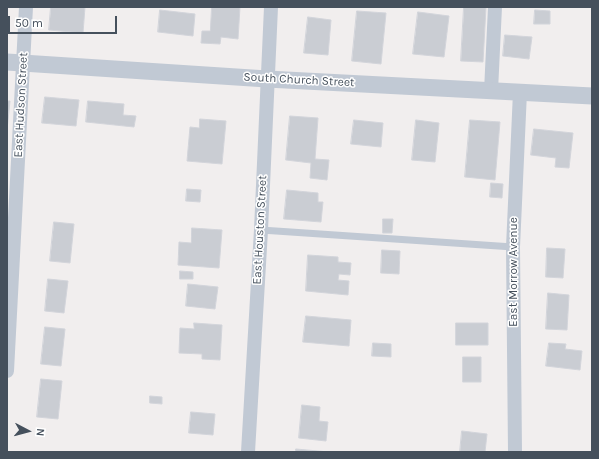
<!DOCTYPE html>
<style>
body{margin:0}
#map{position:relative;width:599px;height:459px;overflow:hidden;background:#f1eeee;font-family:Karla,sans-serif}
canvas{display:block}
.frame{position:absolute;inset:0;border:8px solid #45505c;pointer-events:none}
.north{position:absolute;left:8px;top:411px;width:40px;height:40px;-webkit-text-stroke:3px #fff;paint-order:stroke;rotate:96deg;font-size:11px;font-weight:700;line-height:16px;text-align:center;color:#45505c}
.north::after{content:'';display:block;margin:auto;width:14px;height:18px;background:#45505c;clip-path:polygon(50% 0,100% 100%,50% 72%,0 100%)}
.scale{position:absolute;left:8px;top:16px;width:109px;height:18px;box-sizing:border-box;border:2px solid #45505c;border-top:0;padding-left:5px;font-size:12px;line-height:14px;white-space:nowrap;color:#45505c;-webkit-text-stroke:3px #fff;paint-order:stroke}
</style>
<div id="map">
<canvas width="599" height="459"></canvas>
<div class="frame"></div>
<div class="north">N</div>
<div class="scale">50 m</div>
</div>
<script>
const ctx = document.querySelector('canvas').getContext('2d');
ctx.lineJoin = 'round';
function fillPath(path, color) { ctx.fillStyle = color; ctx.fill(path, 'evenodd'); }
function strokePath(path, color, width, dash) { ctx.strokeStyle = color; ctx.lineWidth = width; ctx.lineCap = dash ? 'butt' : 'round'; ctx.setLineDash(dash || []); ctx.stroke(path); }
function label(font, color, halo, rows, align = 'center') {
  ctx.font = font + ' Karla,sans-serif'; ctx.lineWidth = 3; ctx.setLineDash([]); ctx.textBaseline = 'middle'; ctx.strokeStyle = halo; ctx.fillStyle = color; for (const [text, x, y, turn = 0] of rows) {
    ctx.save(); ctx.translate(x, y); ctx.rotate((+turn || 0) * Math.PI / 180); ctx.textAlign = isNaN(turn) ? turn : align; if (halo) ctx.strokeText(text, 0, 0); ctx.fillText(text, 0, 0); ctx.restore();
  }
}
const building = new Path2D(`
 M51 7H85L83 33 49 30Z
 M212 7H240L238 39 221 37 220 44 201 43 202 31H210Z
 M464 7H486L483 62 461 61Z
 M160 10 195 14 193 36 158 32Z
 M535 10 550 11V24H534Z
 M357 11 386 13 381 64 352 61Z
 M418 12 449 16 444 57 413 54Z
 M308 17 331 20 328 55 304 53Z
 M505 35 532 37 529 59 503 56Z
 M45 97 79 100 76 126 42 123Z
 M7 101H10L7 130Z
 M88 101 124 104 123 115 136 116 134 127 86 122Z
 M290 116 318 118 315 159 329 160 327 180 310 178 311 163 286 160Z
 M200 119 226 121 222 164 187 161 190 127 199 128Z
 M354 120 383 123 381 147 351 144Z
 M416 120 439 123 435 162 412 160Z
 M470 120 500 122 495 180 465 177Z
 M534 129 573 133 569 168 555 167 556 158 531 155Z
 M491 183 503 184 502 198 490 197Z
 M187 189 201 190 200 202 186 201Z
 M287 190 318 193V202H323L321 222 284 219Z
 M383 219H393L392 233H383Z
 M54 222 74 224 70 263 50 261Z
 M192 228 222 230 219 268 178 265 179 242 191 243Z
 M547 248 565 249 563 278 546 277Z
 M382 250 400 251 399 274 381 273Z
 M308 255 338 257V262L351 263 350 275 339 274 338 280 349 281 348 295 306 291Z
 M180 271 193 272V279H180Z
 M48 279 68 281 64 313 45 311Z
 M188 284 218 287 215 309 186 306Z
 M548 293 569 295 567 330 546 329Z
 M306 316 351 320 349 346 303 342Z
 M194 323 222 325 220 360 202 359V354L179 353 180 328 194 329Z
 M456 323H488V345H456Z
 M45 327 65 329 61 366 41 364Z
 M373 343 391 344V357L372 356Z
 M549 343 566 344 565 349 582 351 580 370 546 366Z
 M463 357H481V382H463Z
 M41 379 62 381 58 419 37 417Z
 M150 396 162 397V404L150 403Z
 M302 405 320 407 319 421 328 422 326 441 299 438Z
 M191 412 215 414 213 435 189 433Z
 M462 431 487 434 485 452H460Z
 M296 449 329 452H296Z`);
const service = new Path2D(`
 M261 230 513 247`);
const minor = new Path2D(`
 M491 91 495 7
 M7 371 26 7
 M248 452 261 230 271 7
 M515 452 513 247 520 92`);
const tertiary = new Path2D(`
 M7 62 267 79 592 96`);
const streetNames = [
 ["South Church Street",299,80,3],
 ["East Hudson Street",21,105,-87],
 ["East Houston Street",260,230,-87],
 ["East Morrow Avenue",514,272,-90]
];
fillPath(building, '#cacdd3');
strokePath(building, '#d2d4da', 1);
strokePath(service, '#c1c9d4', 7);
strokePath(minor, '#c1c9d4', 14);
strokePath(tertiary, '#c1c9d4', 17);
label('12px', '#45505c', '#fff', streetNames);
</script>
